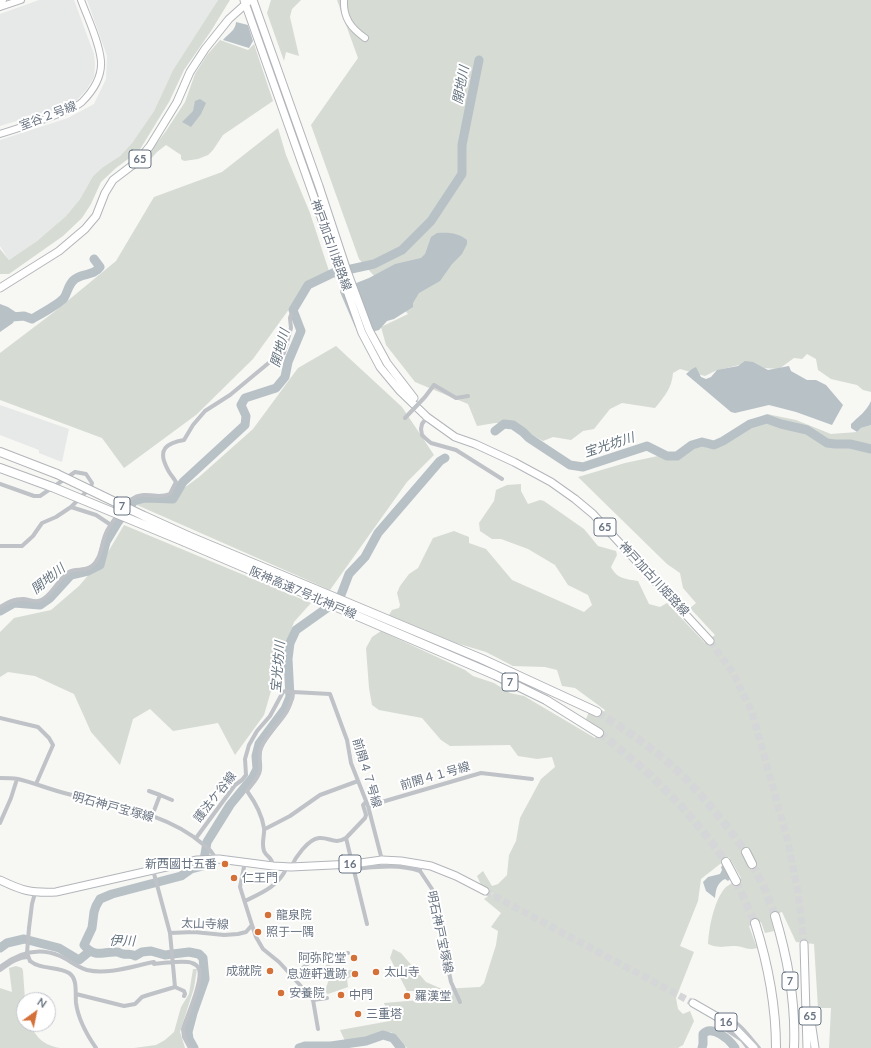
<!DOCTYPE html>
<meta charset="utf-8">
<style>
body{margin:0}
#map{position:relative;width:871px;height:1048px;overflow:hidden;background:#f7f7f4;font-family:Lato,sans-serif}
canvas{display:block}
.north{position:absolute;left:16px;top:992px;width:40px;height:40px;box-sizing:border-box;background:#fff;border:1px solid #c3c7cd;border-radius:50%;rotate:33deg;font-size:11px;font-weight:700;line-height:16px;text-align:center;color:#697482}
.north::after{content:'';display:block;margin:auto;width:14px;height:18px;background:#d37139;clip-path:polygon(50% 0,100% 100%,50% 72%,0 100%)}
</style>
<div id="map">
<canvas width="871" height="1048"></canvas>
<div class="north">N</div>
</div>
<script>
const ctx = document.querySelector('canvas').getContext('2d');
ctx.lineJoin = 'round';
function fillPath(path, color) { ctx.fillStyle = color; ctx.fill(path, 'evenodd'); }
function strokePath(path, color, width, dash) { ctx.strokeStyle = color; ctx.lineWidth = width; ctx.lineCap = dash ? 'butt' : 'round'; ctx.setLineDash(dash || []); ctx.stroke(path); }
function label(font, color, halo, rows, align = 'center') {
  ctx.font = font + ' Lato,"Noto Sans JP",sans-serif'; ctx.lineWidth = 4; ctx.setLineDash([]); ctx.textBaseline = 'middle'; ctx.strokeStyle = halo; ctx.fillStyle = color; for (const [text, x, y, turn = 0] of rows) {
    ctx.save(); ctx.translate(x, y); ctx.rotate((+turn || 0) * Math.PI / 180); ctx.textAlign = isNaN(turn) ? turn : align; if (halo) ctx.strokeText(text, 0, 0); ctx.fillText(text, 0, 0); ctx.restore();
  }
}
const built = new Path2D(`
 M39 0H74L94 54 95 65 94 77 87 89 77 100 62 107 0 126V14Z
 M87 0H218L173 70 154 111 132 143 120 156 103 167 93 176 80 199 66 216 37 241 9 260 0 246V140L68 118 94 104 106 79 107 56Z
 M0 405 69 429 62 462 39 453V450L0 435Z`);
const green = new Path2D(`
 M218 0H230L211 31 184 70 169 102 139 151 116 168 101 182 91 204 82 218 63 236 9 274H0V249L9 260 37 241 66 216 80 199 93 176 103 167 120 156 132 143 154 111 173 70Z
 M271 0H301L292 9 290 17 299 56 286 52 284 61 267 13Z
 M337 0H871V392L863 390 857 385 831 379 818 370 816 359 807 354 802 359 794 358 779 369 764 368 751 362 715 371 705 376 680 369 673 373C672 388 664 397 655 408L622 403 610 409 594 429 583 431 571 440 553 437 543 441 510 423H495L477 426 468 404 415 382 386 345 381 327 408 314 359 259 311 125 358 58Z
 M220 40 248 50 254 44 273 101 223 135 213 150 208 155 198 159 184 161 181 159V155L166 145 157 152 148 162 133 170 144 160 166 131 185 102 195 74 207 55Z
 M278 128 286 155 310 213 329 271 300 294 253 359 196 415 124 468 102 438 0 400V353L54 312 116 261 154 197 222 172Z
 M336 346 402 407 434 455 407 482 330 590 137 505 139 501 169 499 199 477 253 429 298 368Z
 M767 414 796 420 831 434 857 432 861 428 871 425V1048H829L831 1008H818L814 944 796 942 782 912 770 916 774 931 765 933 761 922 749 926 757 948C746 951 744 946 735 946 722 946 721 949 708 944 709 927 714 901 725 888 729 884 737 881 741 878L729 857 701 879 698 901 680 946 694 952 676 998 678 1009 683 1014 690 1011 694 1021 683 1045 678 1048H407L391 1032 365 1040 345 1041 340 1030 390 1021 384 1003 420 1000 419 991H407L390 958 393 949 401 953 426 982 442 989 480 987 484 983 496 945 498 931 491 927 501 913 484 899 493 893 482 887 477 876 483 871 492 886 498 884 507 875 509 855 516 841 520 818 541 779 555 767 552 757 537 759 518 756 510 745 450 746 441 740 422 718 379 710 372 705 369 688 366 648 372 637 381 631 465 670 473 676 494 683 510 693 524 696 595 738 601 730 586 719 589 712 601 718 605 710 575 688 562 686 557 670 545 667 513 666 486 652 456 643 389 615 392 610 399 608 400 605 397 593 400 586 409 574 418 568 433 538 454 531 469 537V543L486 549 512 580 584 612 592 605 588 595 568 585 555 565 528 549 501 539H492L480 531 479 523 494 501 496 490 507 485 521 484V491L528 504 540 500 544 501 584 529 598 546 616 551 617 555 611 567C617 579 626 579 638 581L649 604 660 607 667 603 705 643 715 635 690 608 696 603 683 588 680 573 667 564 578 477 625 463 658 456 682 454 702 444 724 440 755 419Z
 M124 525 311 603 294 622 281 657 264 715 235 755 218 723 173 731 150 709 133 719 120 765 91 732 74 694 35 676 8 672 0 677V632L14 618 51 610 79 586 108 552Z
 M327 964 330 965 333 974 337 973 340 978 347 976V970H352L354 975 347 979 348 987 328 994 326 993 325 991 329 979 325 967Z
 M16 966 22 968 23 971 25 1000H24V1024H30C37 1039 44 1045 60 1048H0V988L12 992 9 968Z
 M193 969H197L194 988 180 1032 185 1048H134L156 1045 165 1040 174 1032 181 1007 189 994Z`);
const water = new Path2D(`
 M236 22 248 25 253 41 249 48 223 40C228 34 236 30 236 22Z
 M200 99 206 103 201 114 191 127 182 122 193 111 195 101Z
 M437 233C447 232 459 233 467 240V244L462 254 452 264 440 281 419 293 413 303V307L394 319 387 321 379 330 375 331 369 336 355 327 340 292 341 289 369 278 395 264 421 258 425 254 431 237Z
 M0 304 8 307 17 313 13 323 0 332Z
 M745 361 753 362 768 370 789 366 791 371 807 380H816L826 385 843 405 832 425 796 412 769 405 735 413 731 412 686 374 692 369 696 367 701 377 706 379 711 377 717 370 738 366Z
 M871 401V425L861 428 857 432 851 428V424C858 417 867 411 871 401Z
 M723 865 730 879 728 881 725 879C717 883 716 889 715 898L706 891 703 882 708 877 720 874 722 870 721 867Z`);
const river = new Path2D(`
 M0 318 24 316 32 319C39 315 59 304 64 298 68 292 68 284 75 279 83 273 94 276 100 267L94 259
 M495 431 504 424 513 425 523 432 529 438 570 465 583 467 647 446 667 456H677L692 445 702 442 714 445 723 441 750 424 767 419 781 424 807 430 827 443 835 444H850L871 449
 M0 611 14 603 40 605 50 598 71 575 88 571 100 565 106 542 118 522 134 501 145 498 173 499 183 482 245 425 246 416 241 405 245 398 276 388 285 377 288 362 301 331 293 310 308 285 333 273 374 264 402 250 431 221 462 174V145L479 60
 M0 948 7 943 24 939 59 948 79 960 90 951
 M194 1048 189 1039 188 1032 193 1013 205 979 203 958 199 954 189 952 165 955 151 951 142 952 135 956C131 953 128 955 123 954 121 954 119 952 117 952 103 951 95 959 84 945L92 928 94 912 96 906 100 899 112 894 181 876 191 869 203 866 207 842 230 805 253 777 257 769 256 756 259 744 285 709 290 697 288 659 290 643 296 630 327 608 341 595 349 574 365 557 378 533 440 461 445 458
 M299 1048 305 1046H331L366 1041 383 1035 393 1038 401 1048
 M702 1048 703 1044V1034C712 1024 730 1040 735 1048`);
const primaryTunnel = new Path2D(`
 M710 641 733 673 752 712 787 838 798 892 804 944
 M485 891 693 1003`);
const highwayTunnel = new Path2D(`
 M597 712C620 726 642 741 663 758 695 785 721 818 746 852
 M599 733C650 771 689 810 726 862
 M752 864 765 889 775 916
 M736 881 755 923`);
const street = new Path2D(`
 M434 385 456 398 468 396
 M427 417 422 424 421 429 422 435 425 438 431 443 456 450 502 479
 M0 484 34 496H40L75 472 86 474 92 483 91 487 71 507 56 517 42 523 33 536 22 546H0
 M71 507 96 515 111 525
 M0 607C8 602 14 599 23 599 28 599 33 602 38 601 50 599 58 579 69 572 76 568 86 572 92 566 102 558 101 544 106 533 109 526 125 504 132 499 144 490 156 500 170 494L176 482C173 477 169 473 167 468 157 449 167 443 184 440L193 425 205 411 230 395 271 361 284 353 291 328 290 318 291 315
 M0 718 38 727 49 738 53 745 36 784
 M0 778C6 778 12 778 18 779 35 783 51 790 68 794 114 806 166 812 204 845 209 849 213 852 215 859
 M149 791 160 795
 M366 802 363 805 366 815 365 818 346 838 367 924
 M368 806 481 773 532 779
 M152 816 160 795 172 800
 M0 823 11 798 17 779
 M265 829 290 816 320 795 358 781
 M196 838 235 785 242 780 246 775 245 759 249 745 257 731 270 716 283 692 286 691 292 692
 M245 862 240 887 252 925
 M420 864V871L432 889 451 982 460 1002
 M273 866C272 856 267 858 264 851 261 843 265 835 264 828 262 815 255 802 247 791 251 785 259 778 260 770 261 763 258 755 261 748 269 727 290 719 293 692L330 694 347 740 351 763 368 806 382 860
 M291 867C295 858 308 839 319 838 330 837 334 845 346 838
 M354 869C376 867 399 864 420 871
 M245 901C262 893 279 886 287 867
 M29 928 32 904 35 893
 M170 933 194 932 224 935 238 934 246 932 252 925 256 937 263 949 279 962 292 976 309 963 323 955 348 953
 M30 961C41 970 57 966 69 973 78 979 75 993 76 1003 78 1018 87 1035 96 1048
 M0 967C18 953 39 947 60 956 69 960 77 967 87 970 108 975 133 966 154 962V964C163 963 184 960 192 963 195 964 198 966 199 969 203 981 187 1016 183 1029L184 1037 190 1048
 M0 970C9 964 17 957 28 957
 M292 976 313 1000 327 998
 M175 987 184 991 185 994 184 996
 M76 994 124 1006 135 1004 142 997 148 995 175 987 170 933 153 870
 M313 1000 318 1029
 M726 1018C739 1021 750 1038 759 1048
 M722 1024 721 1026 742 1040 748 1048`);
const secondary = new Path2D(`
 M344 0C343 18 351 28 365 38
 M0 1 3 0
 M0 7 21 0
 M0 134C16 129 72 111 82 102 93 91 102 76 101 61 99 41 88 19 81 0`);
const primary = new Path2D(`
 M244 0 362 333 380 367 400 391 427 417 455 437 475 444 514 462 551 482 575 499 593 514 710 641
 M253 0 319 186 347 271 369 330 387 363 414 398
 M0 288 59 251 85 229 96 216 105 193 113 180 138 161 150 146 177 102 190 72 205 49 229 19 248 2
 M0 880C23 891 30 893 56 892L197 860 219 859 273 866 291 867 353 864 382 860 401 861 431 866 456 876 485 891
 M804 944 807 1048
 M693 1003 733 1026 754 1048
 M810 1014 815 1048`);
const highway = new Path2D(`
 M0 452 57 474
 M0 468 52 487
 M188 536 482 659 597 712
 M185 542 495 675 546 700 599 733
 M746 852 752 864
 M726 862 736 881
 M775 916C788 959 796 1003 794 1048
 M755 923C768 964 776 1005 776 1048`);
const streetBridge = new Path2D(`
 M405 418 425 397 434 385
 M29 928 27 953 30 961
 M722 1024 726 1018`);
const highwayBridge = new Path2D(`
 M57 474 144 516 188 536
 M52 487 185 542`);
const markers = [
 [225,864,4,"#d37139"],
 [234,878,4,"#d37139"],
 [268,915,4,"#d37139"],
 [258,932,4,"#d37139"],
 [354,958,4,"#d37139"],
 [270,971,4,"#d37139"],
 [376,972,4,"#d37139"],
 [355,974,4,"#d37139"],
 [281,993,4,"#d37139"],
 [341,995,4,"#d37139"],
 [407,996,4,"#d37139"],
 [358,1014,4,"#d37139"]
];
const shields = [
 [140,159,22],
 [122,506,16],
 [605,527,22],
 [510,682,16],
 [350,864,22],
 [790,981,16],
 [810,1016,22],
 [726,1022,22]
];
const shieldNames = [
 ["65",140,159],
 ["7",122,506],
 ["65",605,527],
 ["7",510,682],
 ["16",350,864],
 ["7",790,981],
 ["65",810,1016],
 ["16",726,1022]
];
const streetNames = [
 ["室谷２号線",48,116,-21],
 ["神戸加古川姫路線",331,245,70],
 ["神戸加古川姫路線",654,579,47],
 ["阪神高速7号北神戸線",303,593,23],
 ["前開４７号線",367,773,73],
 ["前開４１号線",435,776,-16],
 ["護法ケ谷線",215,797,-52],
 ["明石神戸宝塚線",113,807,15],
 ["太山寺線",205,924,2],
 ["明石神戸宝塚線",440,932,78]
];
const poiNames = [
 ["新西國廿五番",217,864,"right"],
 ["仁王門",242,878],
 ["龍泉院",276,915],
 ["照于一隅",266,932],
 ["阿弥陀堂",346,958,"right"],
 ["成就院",262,971,"right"],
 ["太山寺",384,972],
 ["息遊軒遺跡",347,974,"right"],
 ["安養院",289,993],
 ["中門",349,995],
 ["羅漢堂",415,996],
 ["三重塔",366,1014]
];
const waterNames = [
 ["開地川",461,85,-79],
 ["開地川",280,348,-74],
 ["宝光坊川",609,445,-18],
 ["開地川",48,579,-39],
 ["宝光坊川",278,667,-85],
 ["伊川",122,941,1]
];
fillPath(built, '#e7e9e8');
fillPath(green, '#d6dbd4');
fillPath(water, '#b8c1c6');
strokePath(river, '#b8c1c6', 9);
strokePath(primaryTunnel, '#d4d6d8', 7, [7, 3.5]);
strokePath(highwayTunnel, '#d4d6d8', 8, [8, 4]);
strokePath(secondary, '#b4b7bc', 8);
strokePath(primary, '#b2b6ba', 9);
strokePath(highway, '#b2b5b9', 10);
strokePath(street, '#bfc2c6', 4);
strokePath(secondary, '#fff', 6);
strokePath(primary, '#fff', 7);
strokePath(highway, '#fff', 8);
strokePath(highwayBridge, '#b2b5b9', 10, []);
strokePath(streetBridge, '#bfc2c6', 4);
strokePath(highwayBridge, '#fff', 8);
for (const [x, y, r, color] of markers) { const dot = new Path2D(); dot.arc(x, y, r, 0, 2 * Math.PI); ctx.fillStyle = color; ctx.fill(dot); strokePath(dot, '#fff', 1.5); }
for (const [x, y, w] of shields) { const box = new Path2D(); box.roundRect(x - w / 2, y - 9, w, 18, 3); ctx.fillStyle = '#fff'; ctx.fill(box); strokePath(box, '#697482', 1); }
label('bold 11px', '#697482', null, shieldNames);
label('12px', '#697482', '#fff', streetNames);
label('12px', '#697482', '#fff', poiNames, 'left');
label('italic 13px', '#65747f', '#fff', waterNames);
</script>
